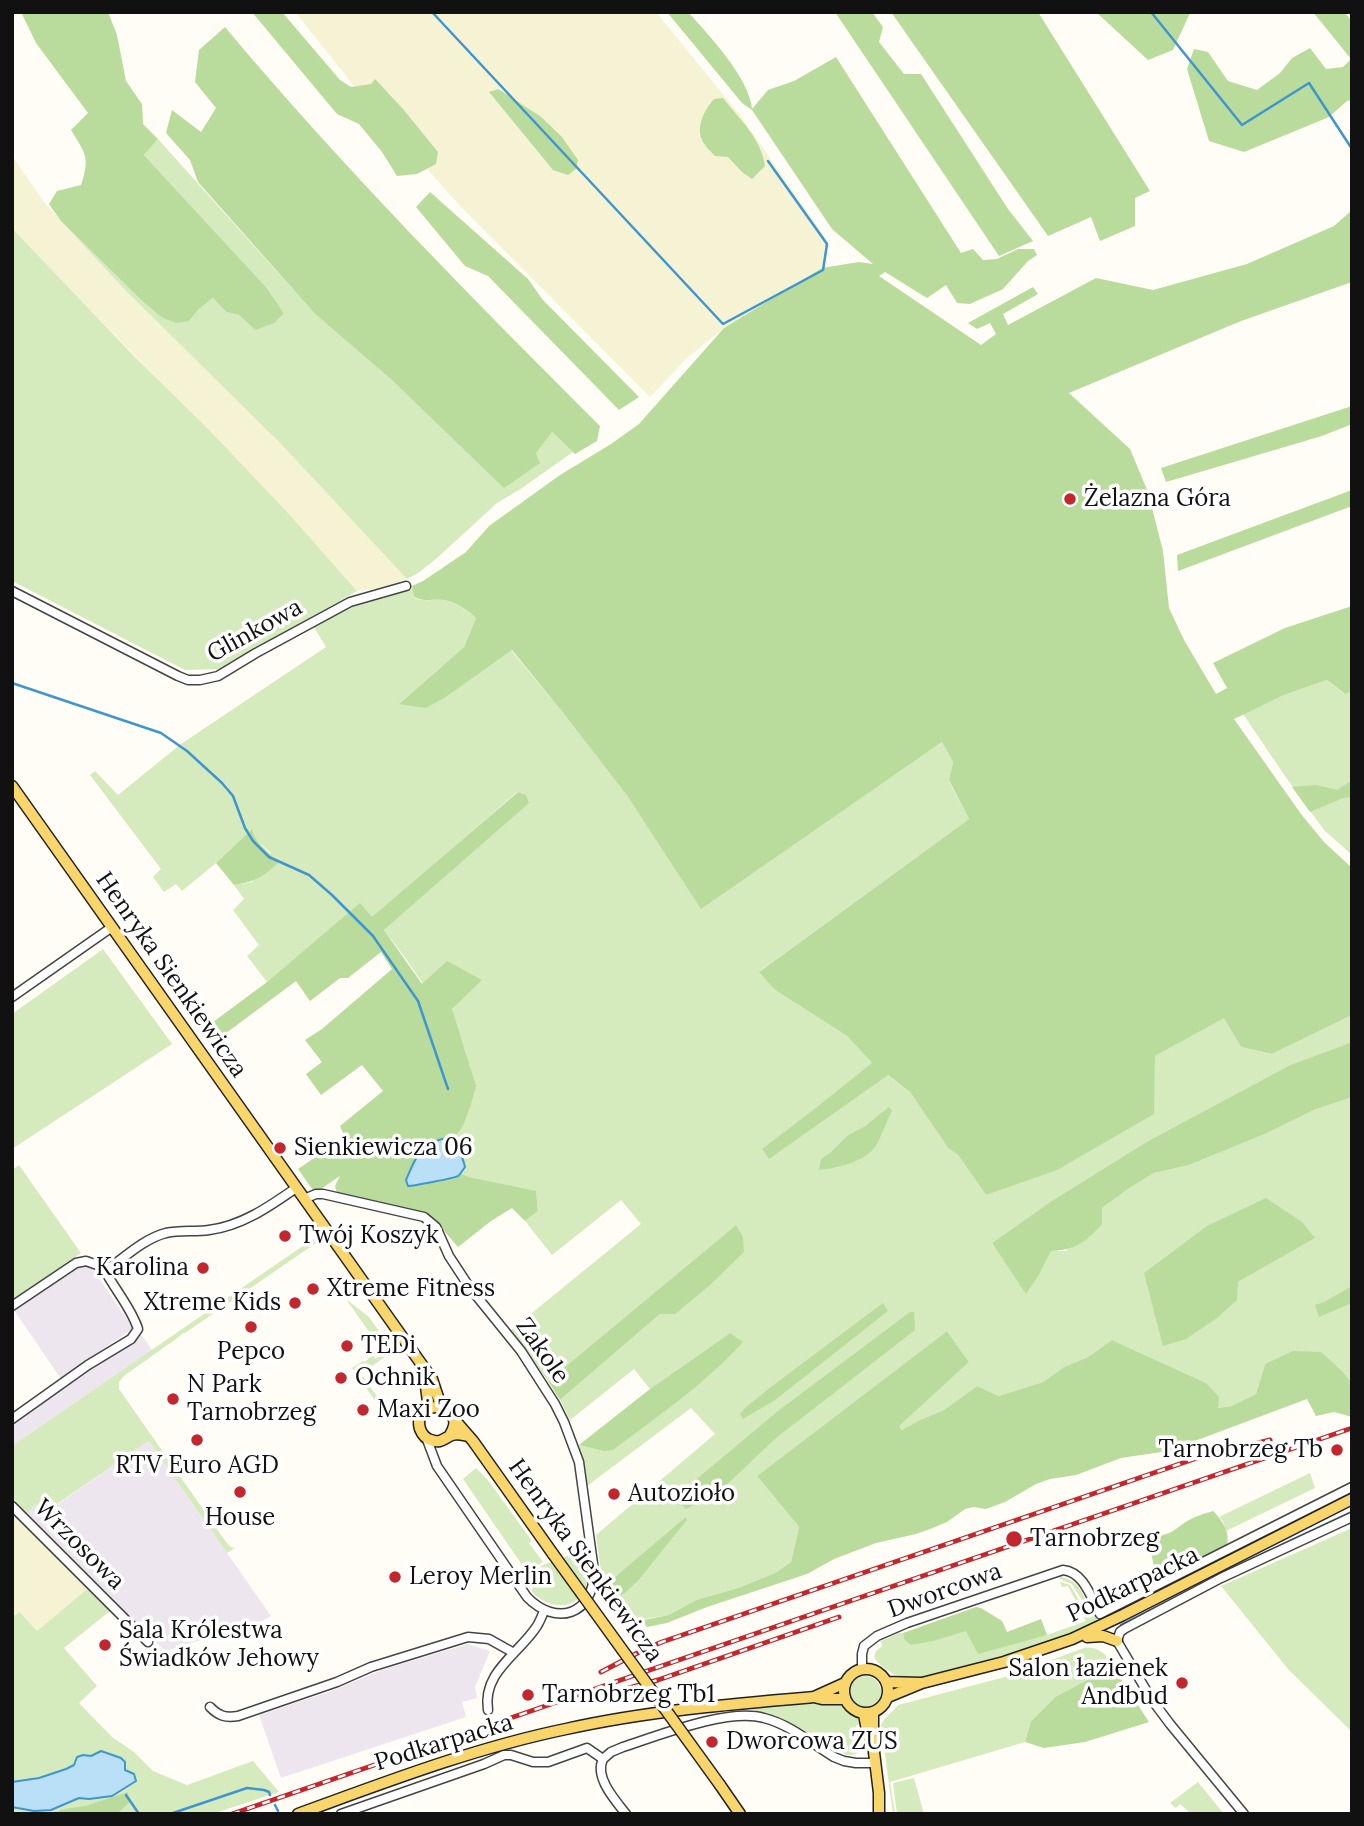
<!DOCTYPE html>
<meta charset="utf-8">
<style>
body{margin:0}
#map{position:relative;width:1364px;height:1826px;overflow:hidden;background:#fffdf5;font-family:Lora,serif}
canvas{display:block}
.frame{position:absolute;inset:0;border:14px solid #111;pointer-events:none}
</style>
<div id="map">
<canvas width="1364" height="1826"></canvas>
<div class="frame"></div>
</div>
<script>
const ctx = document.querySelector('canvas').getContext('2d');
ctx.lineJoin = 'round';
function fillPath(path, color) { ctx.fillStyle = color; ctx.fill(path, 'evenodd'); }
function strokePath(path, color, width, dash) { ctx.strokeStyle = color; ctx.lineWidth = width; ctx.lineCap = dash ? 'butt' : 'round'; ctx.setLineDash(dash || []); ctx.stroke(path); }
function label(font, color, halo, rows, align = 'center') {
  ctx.font = font + ' Lora,serif'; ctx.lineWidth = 7; ctx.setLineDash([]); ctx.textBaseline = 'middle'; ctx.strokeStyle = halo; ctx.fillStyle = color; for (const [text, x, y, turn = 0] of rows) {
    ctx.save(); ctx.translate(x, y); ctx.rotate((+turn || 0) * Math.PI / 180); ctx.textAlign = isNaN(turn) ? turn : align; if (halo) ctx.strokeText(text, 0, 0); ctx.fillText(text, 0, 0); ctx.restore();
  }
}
const industrial = new Path2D(`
 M82 1264 90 1265 133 1328 61 1379 14 1310Z
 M142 1335 152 1350 12 1446V1424Z
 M149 1441 271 1616 261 1622 165 1651 27 1513 36 1503 46 1512Z
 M468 1644 490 1651 475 1687 477 1698 462 1702 466 1717 281 1778 259 1715 329 1692 382 1670Z`);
const farmland = new Path2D(`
 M295 12H656L740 115 826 238 822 268 724 328 686 359 650 397 460 206 358 91Z
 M12 156 44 202 126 291 281 444 407 579 382 588 357 591 289 514 69 288 12 228Z
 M12 1511 87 1589 37 1631 21 1612 12 1617Z`);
const green = new Path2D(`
 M158 139 315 314 393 381 535 453 552 432 573 452 519 490 497 503 437 558 418 573 407 579 281 444 126 291 61 221 140 299 161 317 189 321 199 309 213 298 226 312 239 315 255 330 284 313 266 287 144 155Z
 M12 228 132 354 210 431 289 514 357 591 219 669 185 670 12 581Z
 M412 586 414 598C424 602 433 599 444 600 456 602 466 610 476 618L464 647 400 703 446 697 511 650 564 714 628 797 701 908 942 742 953 762 949 781 969 819 760 971 775 990 847 1036 872 1063 910 1092 948 1148 958 1155 986 1195 1153 1114 1155 1056 1224 1017 1241 1047 1272 1054 1352 1015V1042L1290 1065 1148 1141 1050 1202 992 1243 1026 1293 1039 1275 1051 1251H1066L1102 1208 1128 1189 1154 1173 1189 1165 1265 1134 1314 1110 1352 1097V1383L1343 1372 1265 1364 1256 1394 1231 1406 1217 1408 1206 1383 1112 1340 1088 1357 1064 1367 1043 1382 999 1396 977 1386 944 1410 920 1420 903 1430 898 1426 969 1362 947 1331 757 1476 799 1527 791 1562 775 1573 738 1588 696 1600 669 1615 645 1619 647 1627 614 1598 624 1594 639 1580 683 1525 686 1518 603 1587 596 1535 715 1434 691 1408 587 1486 579 1445 603 1451 730 1333 650 1389 634 1369 570 1420 560 1400 660 1314 736 1225 548 1381 511 1330 641 1224 621 1200 552 1255 525 1221 538 1211 536 1192 469 1177 448 1168 440 1155 466 1053 454 1020 452 1008 423 984 404 956 384 930 528 803 526 795 517 792 372 918 360 904 267 982 247 956 259 945 233 910 244 899 234 885 252 882 271 853 253 837 251 830 216 863 182 891 176 884 164 892 153 877 161 869 90 775 95 771 118 795 181 744 326 647 314 627 352 606 393 595ZM1314 1238 1238 1282 1155 1311 1145 1273Z
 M1327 680 1344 694 1352 691V855L1324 830 1285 776 1243 714 1284 695Z
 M103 949 172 1044 12 1149V1014Z
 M19 1165 81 1253 12 1300V1170Z
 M313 1239 316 1243 185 1333H183L176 1339 125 1375 119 1382V1389L226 1542 231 1547 235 1548 227 1553 149 1441 45 1512 36 1504 27 1513 12 1498V1446Z
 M346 1299 369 1317 393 1351 361 1374 384 1406 388 1405 387 1409 383 1412 352 1368 363 1361 365 1362 372 1355 376 1359 384 1353Z
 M476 1468 487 1479 532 1541 529 1543 543 1562 527 1572 463 1479Z
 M1310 1473 1315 1488 1226 1531 1223 1521 1219 1517Z
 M1352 1528V1732L1288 1669 1221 1586Z
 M573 1551 586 1559C587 1567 589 1575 587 1583 579 1612 549 1610 532 1592L533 1582 528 1575 543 1565 567 1556Z
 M1061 1576 1072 1581 1078 1586 1098 1621C1036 1649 971 1671 903 1681L902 1676C893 1676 878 1665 874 1657L876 1651 882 1646 881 1641 899 1633H903L904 1639 971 1623 994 1642 1047 1635 1086 1621 1068 1586 1062 1587 1060 1582 1070 1585 1088 1616 1090 1614 1072 1584 1059 1579Z
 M87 1589 110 1611 64 1648 97 1686 79 1703 112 1737 134 1752 153 1771 187 1785 253 1761 279 1792 212 1814H12V1617L20 1612 37 1631Z
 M1084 1648C1099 1646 1105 1654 1114 1665L1055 1697 1031 1721 1025 1742 890 1782 895 1814H893L881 1725C884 1717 893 1712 898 1705L1005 1677Z
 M849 1692a16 16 0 1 1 32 0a16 16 0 1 1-32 0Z
 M811 1702 840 1704 859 1719 861 1724 856 1725 860 1752 852 1755H847C815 1738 786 1715 749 1709Z
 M914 1778 924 1814H897L893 1783Z
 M1198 1782 1224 1814H1191L1180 1804 1176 1808 1170 1803Z`);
const forest = new Path2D(`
 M21 12H108L117 35 126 81 142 104 143 124 158 139 144 155 266 287 284 313 274 323 255 330 239 315 226 312 213 298 199 309 189 321 176 323 161 317 140 299 61 221 49 204 57 191 81 185C90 158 86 154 71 130L88 113 36 43Z
 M252 12H282L340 80 351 87 371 84 375 79 403 109 438 152 436 164 417 174 397 176 382 152 359 124 337 114Z
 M667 12H688C709 35 750 79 752 109L768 90 794 81 836 57 961 253 973 249 983 260 997 259 1018 249H1034L1037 255 1028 261 1003 289 970 304 957 303 946 285 927 298 885 272 879 276 981 345 996 334 990 323 977 329 968 323 1033 287 1038 294 1003 314 1008 325 1096 278 1153 290 1247 264 1334 226 1352 210V282L1241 321 1069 393 1130 449 1148 492 1163 551 1169 608 1184 640 1216 694 1227 688 1213 663 1285 628 1352 606V691L1345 694 1327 680 1284 695 1234 719 1301 814 1324 842 1352 868V1015L1272 1054 1241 1047 1224 1018 1155 1056 1154 1114 1057 1170 986 1195 958 1155 948 1148 910 1092 888 1075 769 1159 762 1149 817 1107 872 1063 847 1036 775 990 759 972 969 819 949 780 953 762 942 742 701 909 628 797 564 714 512 650 446 697 426 708 399 704 464 647 476 618C467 610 456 602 444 600 433 599 424 602 414 597L412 586 423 581 466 552 489 526 560 475 611 444 639 424 724 328 822 268 859 262 873 264 832 229 752 110 742 103Z
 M835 12H872L883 27 879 42 904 74H921L1008 209 1033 241 999 256Z
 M891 12H1038L1150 191 1135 198V226L1100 241 1091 217 1048 236Z
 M1096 12H1189L1190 13 1173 50 1148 60Z
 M1313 12H1344L1352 21V100L1347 101 1329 117 1244 152 1209 141 1187 69 1194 49 1208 52 1228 81 1257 90 1280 73 1292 58 1310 48 1326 69 1343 67 1351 59Z
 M225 27C342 167 471 297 600 426L597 441 575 454 552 432 536 453 540 463 504 488 393 381 315 314 198 182 190 160 166 133 172 110 201 132 216 108 195 82 199 50Z
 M498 89 540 116 562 137 578 160 576 169 568 175 553 170 489 92Z
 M723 98C739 118 762 140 765 166L752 179 742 172 728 157 715 156C711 152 706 147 703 142 695 128 704 110 714 99Z
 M430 192 528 279 543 300 639 397 619 410 488 276 465 266 416 207Z
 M1352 406V424L1322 436 1166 482 1161 468Z
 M1352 490V506L1178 571 1177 555Z
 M1352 780V797L1343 798 1310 812 1292 787 1316 785 1338 790C1342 785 1349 784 1352 780Z
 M518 792 526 795 529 803 384 930 422 984 447 961 482 980 452 1009 476 1086 471 1104 463 1126 451 1142 448 1168 469 1177 536 1191 538 1211 525 1221 512 1208 491 1221 458 1247 433 1218 425 1214 337 1193 335 1186 340 1176 315 1193 298 1169 345 1137 340 1126 383 1091 362 1065 321 1095 306 1074 322 1062 305 1040 322 1029 392 969 381 952 348 978H340L310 1001 296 981 210 1045 201 1031 267 982 360 903 372 917Z
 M252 829C254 842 270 852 278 863 263 877 254 882 234 885L216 863Z
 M1352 1042V1097L1314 1110 1265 1134 1189 1165 1154 1173 1128 1189 1102 1208V1224C1086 1242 1075 1250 1051 1251L1039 1275 1026 1294 992 1243 1050 1202 1148 1141 1290 1065Z
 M889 1107 892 1111C886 1122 882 1136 875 1147 864 1162 837 1168 819 1170L821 1159 830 1153 848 1135 864 1127Z
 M1266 1198 1302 1222 1315 1238 1238 1282 1237 1300 1217 1318 1186 1339 1163 1346 1144 1273 1207 1226Z
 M736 1225 743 1237 744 1252 709 1286 675 1314H660L560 1400 548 1381Z
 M1352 1286V1303L1319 1317 1315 1305 1324 1302Z
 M883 1303 888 1311 775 1400 743 1419 740 1414 745 1408 771 1387Z
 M910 1312H914L915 1330 776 1438 719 1492 686 1509 677 1500 680 1493 778 1411Z
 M947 1331 969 1362 899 1426 902 1430 920 1420 944 1410 977 1386 999 1396 1043 1382 1064 1367 1088 1357 1112 1340 1206 1383 1219 1397 1218 1408 1231 1406 1256 1394 1265 1364 1293 1351 1321 1352 1343 1372 1352 1383V1417L1334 1412 1316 1416 1307 1399 1168 1451 1121 1458 1076 1475 1050 1479 1036 1484 1005 1502 986 1509 973 1507 965 1509 947 1522 930 1529 916 1534 876 1543 834 1559 807 1574 707 1607 667 1623 647 1627 644 1620 669 1615 696 1600 738 1588 775 1573 791 1562 799 1527 757 1476Z
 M730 1333 743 1342C705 1384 658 1416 613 1450L603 1451 579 1445 650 1389Z
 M1213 1511C1223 1521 1230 1532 1227 1545L1167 1576 1154 1566 1147 1536 1160 1531 1163 1535C1172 1533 1177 1528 1184 1523 1193 1517 1203 1514 1213 1511Z
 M686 1517 687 1520 639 1580 624 1594 614 1598 607 1595 603 1587Z
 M976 1607 981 1608 1002 1621 1007 1632 1041 1619 1047 1635 978 1654 966 1631 933 1641 911 1645 904 1639 903 1633Z
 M1113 1666 1149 1722 1085 1742 1044 1748 1025 1742 1031 1721 1055 1697Z
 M128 1792 129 1803 117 1814H51L64 1809 85 1806Z`);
const water = new Path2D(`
 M446 1138C457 1146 462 1154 465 1167 464 1168 460 1175 458 1176 455 1178 413 1186 408 1186L406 1180C416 1157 419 1144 446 1138Z
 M101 1751 121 1758 125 1762V1770L134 1774 136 1781 112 1796 89 1799 79 1798 51 1810 34 1811 12 1807V1782L39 1778 66 1769 74 1765 77 1757 83 1755 91 1756Z`);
const stream = new Path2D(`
 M432 12 723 324 823 270 827 244 768 161
 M1151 12 1242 125 1309 83 1352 149
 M12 683 161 733 187 751 222 783 233 796 245 828 253 841 269 857 309 875 332 895 373 936 418 1001 448 1089
 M1224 1572 1352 1512
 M1121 1625 1206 1582
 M126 1795 139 1814
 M275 1805 278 1811
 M170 1814 247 1788 264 1790 269 1792 270 1795`);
const minor = new Path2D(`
 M12 591 178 676 188 680H200L218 676 256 653 350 602 406 586
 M12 997 112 927
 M304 1199 316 1194H323L424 1217 436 1227 449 1256 470 1288 521 1351 555 1404 564 1422 579 1462 594 1571C594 1615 556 1627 527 1597L437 1466 426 1437
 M103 1267H111C127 1255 146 1238 166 1233 180 1230 195 1232 209 1230 242 1226 270 1206 296 1188
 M12 1306 76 1263 86 1261 103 1267C114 1289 131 1307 138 1329L131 1339 88 1365 12 1419
 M12 1506 148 1642
 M862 1669V1654L864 1646 877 1636 907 1623 1063 1570C1084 1572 1091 1598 1100 1614L1352 1487
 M210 1707C219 1716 225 1718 238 1716L337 1682 371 1667 468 1637 489 1639 514 1653
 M488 1710C482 1672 519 1654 537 1626 540 1621 542 1616 544 1611
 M603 1759C594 1777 615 1800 626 1814
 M341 1814 484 1764 504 1755H511L533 1762H548L587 1748 603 1759 611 1752 623 1747C660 1735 728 1708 764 1718 789 1724 813 1744 834 1757L844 1761 856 1763H875
 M1244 1814 1170 1724 1152 1700 1117 1641 1120 1632 1124 1629 1221 1578 1352 1517`);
const major = new Path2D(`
 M12 786 432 1379 439 1400 443 1407
 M424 1371 428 1402 425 1411
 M453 1418 473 1441 553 1554
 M450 1435C471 1401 411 1397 420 1429 422 1434 426 1439 431 1440 441 1444 444 1438 452 1435 457 1433 463 1435 468 1436
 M1087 1637 1103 1636 1117 1641
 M844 1691a22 22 0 1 1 44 0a22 22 0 1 1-44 0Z
 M886 1682 921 1683
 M814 1697 845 1683
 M888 1697 922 1683 1004 1662 1072 1639 1123 1615 1352 1499
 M873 1713V1744L879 1793V1814
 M864 1714 868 1736 871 1740
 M720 1785 740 1814
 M298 1814C386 1782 474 1748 566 1729 647 1711 731 1704 814 1697L822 1699H844`);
const rail = new Path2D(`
 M601 1672 647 1648 662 1642 1197 1458 1270 1440
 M618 1691 658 1680 839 1617
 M232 1814 1352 1428`);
const majorBridge = new Path2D(`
 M553 1554 720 1785`);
const markers = [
 [1070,499,7,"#c4262e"],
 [280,1148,7,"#c4262e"],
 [285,1236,7,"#c4262e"],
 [203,1268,7,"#c4262e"],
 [313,1289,7,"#c4262e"],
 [295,1303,7,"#c4262e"],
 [251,1327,7,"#c4262e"],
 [347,1346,7,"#c4262e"],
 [341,1378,7,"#c4262e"],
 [173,1399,7,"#c4262e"],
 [363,1410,7,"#c4262e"],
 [197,1440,7,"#c4262e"],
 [1337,1450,7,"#c4262e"],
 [240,1492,7,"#c4262e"],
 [614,1494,7,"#c4262e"],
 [1014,1539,9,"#c4262e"],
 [395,1577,7,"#c4262e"],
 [105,1645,7,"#c4262e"],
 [1182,1683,7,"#c4262e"],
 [528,1695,7,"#c4262e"],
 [712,1742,7,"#c4262e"]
];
const poiNames = [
 ["Żelazna Góra",1084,499],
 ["Sienkiewicza 06",294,1148],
 ["Twój Koszyk",299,1236],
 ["Karolina",189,1268,"right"],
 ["Xtreme Fitness",327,1289],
 ["Xtreme Kids",281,1303,"right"],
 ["TEDi",361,1346],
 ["Pepco",251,1352,"center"],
 ["Ochnik",355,1378],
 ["N Park",187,1385],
 ["Tarnobrzeg",187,1413],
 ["Maxi Zoo",377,1410],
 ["Tarnobrzeg Tb",1323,1450,"right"],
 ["RTV Euro AGD",197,1466,"center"],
 ["Autozioło",628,1494],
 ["House",240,1518,"center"],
 ["Tarnobrzeg",1030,1539],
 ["Leroy Merlin",409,1577],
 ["Sala Królestwa",119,1631],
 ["Świadków Jehowy",119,1659],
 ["Salon łazienek",1168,1669,"right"],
 ["Andbud",1168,1697,"right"],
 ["Tarnobrzeg Tb1",542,1695],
 ["Dworcowa ZUS",726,1742]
];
const streetNames = [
 ["Glinkowa",255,631,-29],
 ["Henryka Sienkiewicza",171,975,55],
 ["Zakole",542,1351,55],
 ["Wrzosowa",79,1545,45],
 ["Henryka Sienkiewicza",585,1561,54],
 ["Podkarpacka",1133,1585,-26],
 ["Dworcowa",945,1591,-20],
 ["Podkarpacka",444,1743,-17]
];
fillPath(industrial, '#eee6ef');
fillPath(farmland, '#f6f3d4');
fillPath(green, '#d5ebbd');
fillPath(forest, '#b9dc9c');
fillPath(water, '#b9e0f7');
strokePath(water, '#3f96cf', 2);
strokePath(stream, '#3f96cf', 2.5);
strokePath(minor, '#444', 11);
strokePath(major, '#222', 13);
strokePath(minor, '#fff', 8);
strokePath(major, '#f9d66b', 10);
strokePath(rail, '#c4262e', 5);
strokePath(rail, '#fff', 2.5, [8]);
strokePath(majorBridge, '#222', 13, []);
strokePath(majorBridge, '#f9d66b', 10);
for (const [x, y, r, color] of markers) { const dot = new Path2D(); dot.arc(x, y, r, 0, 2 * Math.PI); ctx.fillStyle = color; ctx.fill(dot); strokePath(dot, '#fff', 2.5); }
label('24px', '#111', '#fff', poiNames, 'left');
label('24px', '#111', '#fff', streetNames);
</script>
